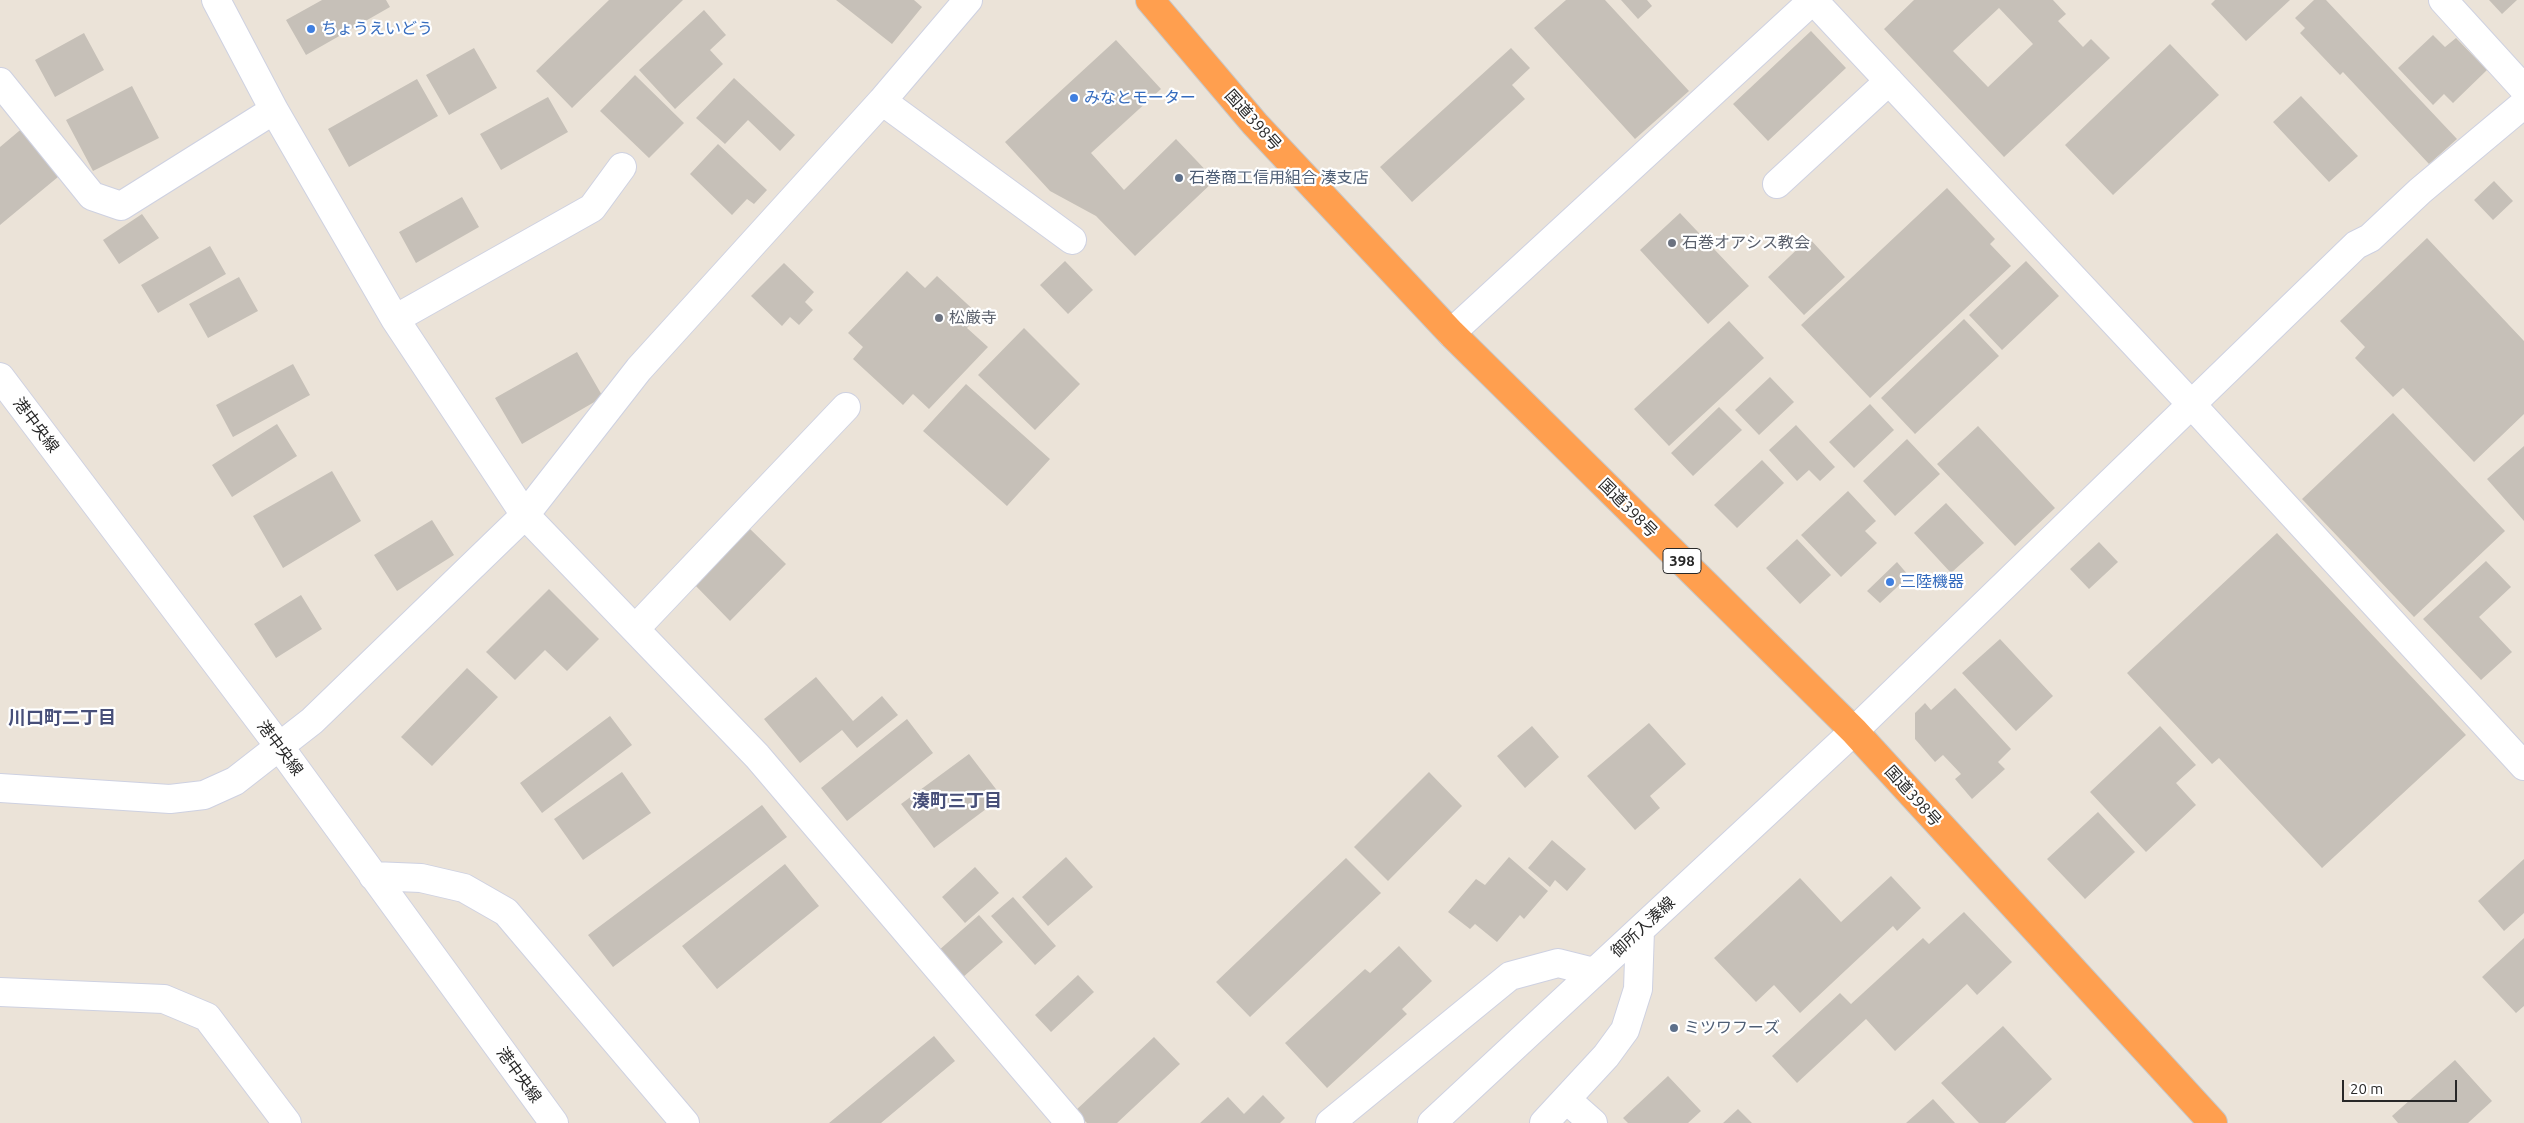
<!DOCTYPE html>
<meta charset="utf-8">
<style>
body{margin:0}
#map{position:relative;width:2524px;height:1123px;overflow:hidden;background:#ebe3d8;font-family:Ubuntu,sans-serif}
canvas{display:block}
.scale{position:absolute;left:2342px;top:1080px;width:115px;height:22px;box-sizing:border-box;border:2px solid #282828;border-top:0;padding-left:6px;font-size:15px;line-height:18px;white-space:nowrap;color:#282828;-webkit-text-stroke:4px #fff;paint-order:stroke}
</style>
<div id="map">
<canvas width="2524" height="1123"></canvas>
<div class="scale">20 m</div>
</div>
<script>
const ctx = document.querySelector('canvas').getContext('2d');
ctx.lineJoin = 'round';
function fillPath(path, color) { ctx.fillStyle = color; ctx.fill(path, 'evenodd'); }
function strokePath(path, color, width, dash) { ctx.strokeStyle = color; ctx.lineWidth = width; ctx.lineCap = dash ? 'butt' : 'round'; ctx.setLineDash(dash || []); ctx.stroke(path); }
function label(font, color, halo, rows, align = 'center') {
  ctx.font = font + ' Ubuntu,"Noto Sans JP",sans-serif'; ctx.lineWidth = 4.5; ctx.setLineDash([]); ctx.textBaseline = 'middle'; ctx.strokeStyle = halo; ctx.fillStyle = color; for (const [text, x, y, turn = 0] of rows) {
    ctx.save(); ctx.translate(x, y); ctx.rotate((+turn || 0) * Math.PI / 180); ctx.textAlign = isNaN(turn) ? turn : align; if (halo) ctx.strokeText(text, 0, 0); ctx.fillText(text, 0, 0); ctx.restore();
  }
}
const building = new Path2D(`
 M322 0H386L390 7 306 55 286 20Z
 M609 0H683L572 108 536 71Z
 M836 0H914L922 7 892 44Z
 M1566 0H1605L1689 91 1635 139 1534 28Z
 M1621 0H1647L1652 6 1638 19Z
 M1914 0H2053L2066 14 2058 21 2083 47 2091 39 2110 58 2004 157 1884 29ZM1999 8 2033 44 1988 87 1953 51Z
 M2215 0H2290L2246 41 2211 4Z
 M2314 0H2326L2457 139 2429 164 2343 72 2340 75 2300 33 2305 28 2295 18Z
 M2489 0H2517L2502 14Z
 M704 10 726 35 710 50 723 64 675 109 639 70Z
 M1811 31 1846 68 1768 141 1733 104Z
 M84 33 104 70 55 97 35 60Z
 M2433 35 2445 47 2456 38 2487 70 2453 103 2444 94 2433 105 2398 68Z
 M1116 40 1161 89 1091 153 1124 190 1176 139 1215 180 1135 256 1096 216 1050 191 1005 142Z
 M2170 44 2219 95 2113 195 2065 145Z
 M474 48 497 88 449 115 426 75Z
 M1511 48 1530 68 1512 85 1525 99 1412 202 1380 167Z
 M635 75 684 123 649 158 600 111Z
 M734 78 795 135 780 151 748 120 725 144 696 118Z
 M417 79 438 116 349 167 328 129Z
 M132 86 159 138 93 171 66 120Z
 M2301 96 2358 156 2329 182 2273 122Z
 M548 97 568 132 501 170 480 134Z
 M25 126 64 172 0 225V147Z
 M718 144 767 190 754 204 747 199 732 215 690 174Z
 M2494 181 2513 201 2493 220 2474 200Z
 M1947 188 1995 239 1990 244 2011 266 1870 398 1801 325Z
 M462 197 479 227 416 263 399 232Z
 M1680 213 1749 286 1708 324 1640 250Z
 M142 214 159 238 119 264 103 240Z
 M1809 238 1845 277 1804 315 1768 277Z
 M2427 238 2524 341V414L2474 462 2403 388 2393 397 2355 358 2365 347 2340 321Z
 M210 246 226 274 158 313 141 285Z
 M1065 261 1093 290 1068 314 1040 285Z
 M2026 261 2059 296 2002 350 1969 315Z
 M784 263 814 292 805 302 813 310 799 325 790 317 782 326 751 296Z
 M907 271 925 288 937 276 979 315 967 328 988 347 929 409 913 394 903 405 853 359 863 347 848 333Z
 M239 277 258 311 208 338 189 304Z
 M1964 319 1999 356 1915 434 1881 398Z
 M1729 321 1764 358 1669 446 1634 409Z
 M1024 328 1080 384 1035 430 978 375Z
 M577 352 603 397 522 444 495 398Z
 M293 364 310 395 233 437 216 405Z
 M1770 377 1794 402 1759 435 1735 410Z
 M966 384 1050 459 1007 506 923 431Z
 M1870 404 1894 430 1854 468 1829 442Z
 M1719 407 1742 430 1693 476 1671 453Z
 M2393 413 2505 531 2414 617 2302 499Z
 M277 424 297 456 232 497 212 465Z
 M1796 425 1835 467 1820 481 1809 470 1797 481 1769 450Z
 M1978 426 2055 508 2015 546 1937 464Z
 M1907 439 1940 474 1895 516 1863 481Z
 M2524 446V521L2487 479Z
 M1762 460 1784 483 1737 528 1714 505Z
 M332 471 361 521 283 568 253 516Z
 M1848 491 1876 521 1865 531 1877 543 1841 577 1801 535Z
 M1946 503 1984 543 1951 573 1914 533Z
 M432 520 454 555 397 591 374 555Z
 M748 527 786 564 730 621 693 583Z
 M2277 533 2466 735 2322 868 2219 758 2212 764 2127 673Z
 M1797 539 1831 575 1800 604 1766 568Z
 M2099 542 2118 562 2089 589 2070 569Z
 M2486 561 2511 587 2479 617 2512 652 2481 680 2423 619Z
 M1897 562 1909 576 1880 603 1867 591Z
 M549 589 599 639 567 671 545 650 515 680 486 652Z
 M301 595 322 629 276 658 254 624Z
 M2000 639 2053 696 2016 731 1962 673Z
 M467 668 498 697 432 766 401 737Z
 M816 677 853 721 882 696 898 715 857 748 842 730 800 763 764 719Z
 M1955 688 2011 749 1998 762 2005 769 1972 799 1955 779 1961 774 1943 755 1935 762 1915 739V713L1925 703 1931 710Z
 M610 716 632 745 542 813 520 783Z
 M907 719 933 753 847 821 821 788Z
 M1649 723 1686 764 1650 796 1660 808 1635 830 1587 776Z
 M1532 726 1559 757 1525 788 1497 756Z
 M2160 726 2196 765 2176 783 2196 805 2146 852 2090 792Z
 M969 754 1002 797 934 848 901 804Z
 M622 772 651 813 583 860 554 819Z
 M1429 772 1462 806 1388 881 1354 847Z
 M762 805 787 837 613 967 588 935Z
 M2098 812 2135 852 2085 899 2047 859Z
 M1552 840 1586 869 1567 891 1555 880 1550 887 1528 868Z
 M1066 857 1093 887 1048 926 1022 897Z
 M1509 857 1548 891 1524 919 1520 915 1497 942 1475 924 1470 929 1448 912 1476 879 1485 885Z
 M1346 858 1381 893 1250 1017 1216 982Z
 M2524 859V913L2504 931 2478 901Z
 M785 864 819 906 717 989 682 946Z
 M975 867 999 893 965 923 942 897Z
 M1891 876 1921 908 1897 931 1893 926 1800 1013 1774 985 1756 1002 1714 958 1800 878 1841 922Z
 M1013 897 1056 946 1035 965 991 916Z
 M1964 912 2012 962 1977 995 1967 984 1895 1051 1866 1019 1797 1083 1772 1056 1840 993 1851 1004 1923 938 1929 944Z
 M979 915 1003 942 962 978 938 951Z
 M2524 938V1006L2516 1013 2482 977Z
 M1399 946 1432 981 1402 1009 1407 1014 1327 1088 1285 1043 1365 969 1370 973Z
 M1078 975 1094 992 1051 1032 1035 1015Z
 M2003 1026 2052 1079 2005 1123H1979L1941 1083Z
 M934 1036 955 1061 881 1123H829Z
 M1154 1037 1180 1064 1117 1123H1087L1075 1111Z
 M2455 1060 2492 1101 2468 1123H2398L2392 1116Z
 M1668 1076 1701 1111 1688 1123H1628L1623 1118Z
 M1263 1095 1285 1118 1280 1123H1200L1228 1097 1244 1114Z
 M1933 1099 1955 1123H1906Z
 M1738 1109 1752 1123H1723Z`);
const minor = new Path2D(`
 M216 0 274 110 395 319 525 515 757 756 1070 1123
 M1813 0 2192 405 2524 766
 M2443 0 2524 89
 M0 82 92 196 121 206 274 110
 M882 101 1072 240
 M1777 184 1889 81
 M395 319 592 208 622 167
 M1451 333 1813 0
 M0 377 279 746 554 1123
 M635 629 846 407
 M0 788 170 799 204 795 235 781 312 721 525 515 639 369 882 101 968 0
 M373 876 421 878 464 888 506 912 685 1123
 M0 992 164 999 207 1017 287 1123
 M1567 1100 1593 1123
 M1330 1123 1510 976 1558 963 1594 972
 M1432 1123 1854 731 2356 245 2370 238 2420 191 2524 104
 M1544 1123 1606 1056 1625 1030 1638 989 1640 930`);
const highway = new Path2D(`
 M1150 0 1255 124 1451 333 1854 731 2213 1123`);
const markers = [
 [311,29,5,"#3f7fe0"],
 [1074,98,5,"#3f7fe0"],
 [1179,178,5,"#5c6f8a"],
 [1672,243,5,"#6b7280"],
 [939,318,5,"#6b7280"],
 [1890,582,5,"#3f7fe0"],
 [1674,1028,5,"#5c6f8a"]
];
const shields = [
 [1682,561,38]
];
const shieldNames = [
 ["398",1682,561]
];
const shopNames = [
 ["ちょうえいどう",321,29],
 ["みなとモーター",1084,98],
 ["三陸機器",1900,582]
];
const streetNames = [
 ["国道398号",1253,120,48],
 ["港中央線",36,425,53],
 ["国道398号",1628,508,45],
 ["港中央線",280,748,53],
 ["国道398号",1913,796,48],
 ["御所入湊線",1643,927,-43],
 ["港中央線",519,1075,54]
];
const serviceNames = [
 ["石巻商工信用組合 湊支店",1189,178],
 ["ミツワフーズ",1684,1028]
];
const worshipNames = [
 ["石巻オアシス教会",1682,243],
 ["松厳寺",949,318]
];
const neighbourhoodNames = [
 ["川口町二丁目",62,718],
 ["湊町三丁目",957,801]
];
fillPath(building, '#c6c0b8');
strokePath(minor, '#ced1e1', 30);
strokePath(highway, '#c7c7c7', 30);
strokePath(minor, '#fff', 28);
strokePath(highway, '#ff9f4f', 28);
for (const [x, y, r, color] of markers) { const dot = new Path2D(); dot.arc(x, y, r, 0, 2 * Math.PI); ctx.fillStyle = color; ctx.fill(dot); strokePath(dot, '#fff', 2); }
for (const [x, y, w] of shields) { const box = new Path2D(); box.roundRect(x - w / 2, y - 12.5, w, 25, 4); ctx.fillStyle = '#fff'; ctx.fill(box); strokePath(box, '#282828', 1); }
label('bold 15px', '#282828', null, shieldNames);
label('16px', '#366cbe', '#fff', shopNames, 'left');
label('16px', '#282828', '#fff', streetNames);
label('16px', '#4e5e75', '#fff', serviceNames, 'left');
label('16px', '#5b616d', '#fff', worshipNames, 'left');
label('bold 18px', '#474f79', '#fff', neighbourhoodNames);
</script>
